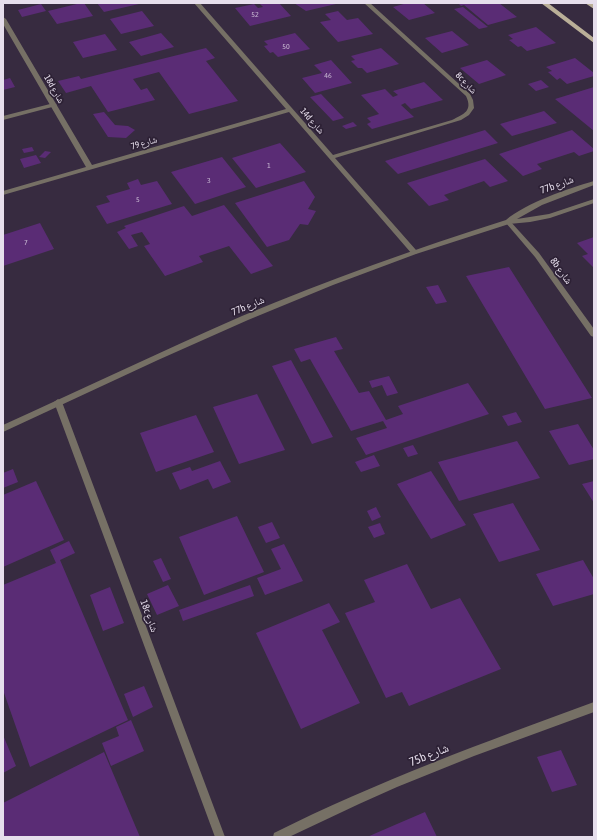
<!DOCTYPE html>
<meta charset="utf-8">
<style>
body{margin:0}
#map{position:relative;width:597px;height:840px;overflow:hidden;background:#372b40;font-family:"Asap Condensed",sans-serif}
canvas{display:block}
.frame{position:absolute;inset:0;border:4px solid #e6deec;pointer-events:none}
</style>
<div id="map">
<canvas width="597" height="840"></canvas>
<div class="frame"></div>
</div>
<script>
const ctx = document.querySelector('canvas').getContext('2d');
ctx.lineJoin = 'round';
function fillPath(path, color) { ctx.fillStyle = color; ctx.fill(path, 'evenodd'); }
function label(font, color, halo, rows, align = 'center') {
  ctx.font = font + ' "Asap Condensed","Noto Naskh Arabic",sans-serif'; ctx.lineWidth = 3.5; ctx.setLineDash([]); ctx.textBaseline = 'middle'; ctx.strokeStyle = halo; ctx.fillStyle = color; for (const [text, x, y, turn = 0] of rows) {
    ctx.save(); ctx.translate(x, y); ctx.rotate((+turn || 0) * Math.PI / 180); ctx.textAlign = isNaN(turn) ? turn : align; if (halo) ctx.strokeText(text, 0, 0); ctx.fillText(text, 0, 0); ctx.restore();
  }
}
const building = new Path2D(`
 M81 3H84L93 16 57 24 48 11Z
 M97 3H139V4L104 12Z
 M259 3H279L291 16 250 26 235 8 254 4 258 8 263 7Z
 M294 3H336V4L306 11Z
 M407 3H423L435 13 409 20 393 7Z
 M458 3H499L517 17 488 25 464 5 461 6Z
 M41 4 46 11 22 17 18 10Z
 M463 7 488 27 479 29 454 9Z
 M142 11 154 26 121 34 110 19Z
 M338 11 347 20 358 18 373 34 338 42 320 22 331 20 325 14Z
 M536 27 556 43 527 51 521 46 518 47 509 40 513 39 508 35Z
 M452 31 469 45 442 53 425 38Z
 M161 33 174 47 141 56 129 42Z
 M295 33 310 49 278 57 273 52 270 53 264 46 268 45 264 41Z
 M105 34 117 50 83 58 73 42Z
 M206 48 215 58 206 61 238 101 189 114 159 72 133 79 141 90 147 88 155 100 108 112 91 86 66 93 58 81 79 76 81 79Z
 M381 48 399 64 367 73 362 68H358L351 61 355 60 351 56Z
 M575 58 594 73V76L567 84 560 78 557 80 548 72 552 71 546 67Z
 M331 60 352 83 315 93 302 78 322 73 314 65Z
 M487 60 506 75 479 84 460 68Z
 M10 78 15 87 3 90V80Z
 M541 80 549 87 536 91 528 84Z
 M424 82 443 100 411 109 405 103 401 105 414 117 372 129 367 124 371 122 367 118 379 114 361 95 385 89 393 97 398 95 393 91Z
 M594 87V131L555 99Z
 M321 94 344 118 333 121 310 97Z
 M544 111 557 123 512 136 500 124Z
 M104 112 115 125 128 126 135 130 126 138 108 137 93 114Z
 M353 122 357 126 346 129 342 126Z
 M485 130 498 143 398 174 385 161Z
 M572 130 594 149V151L579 156 574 152 537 164 542 169 523 176 499 154Z
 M280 143 306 172 256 188 232 158Z
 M32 147 34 151 24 153 22 149Z
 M45 151 51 152 45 158 39 157Z
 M36 155 41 163 24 168 20 159Z
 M222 157 246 187 195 204 171 172Z
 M485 159 508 181 490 187 484 181 444 195 449 200 429 206 407 183Z
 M138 179 141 185 157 181 172 204 107 224 96 206 110 202 106 196 130 189 127 183Z
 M304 181 315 197 308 209 316 211 308 225 300 224 289 240 267 247 235 203Z
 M224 205 273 266 251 274 229 246 199 256 203 262 165 276 144 246 150 244 142 232 131 235 138 246 129 249 117 232 126 228 124 226 184 206 192 216Z
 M40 223 54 249 3 266V235Z
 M594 237V268L582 256 588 254 577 243Z
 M509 267 592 398 545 409 466 276Z
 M438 285 447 302 436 304 426 287Z
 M336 337 343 349 334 351 359 393 369 391 386 420 403 414 398 406 468 383 489 414 366 455 356 438 387 428 383 421 351 431 310 359 301 362 294 349Z
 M291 360 333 437 312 444 272 366Z
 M389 376 398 393 387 396 382 385 372 388 369 381Z
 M257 394 285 450 239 464 213 407Z
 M516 412 522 422 508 426 502 416Z
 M196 415 214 452 156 472 140 433Z
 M578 424 594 450V459L569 465 549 431Z
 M517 441 540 478 459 501 438 462Z
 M413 445 418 454 408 457 403 448Z
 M374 455 380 466 361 472 355 462Z
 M220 461 231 482 213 489 208 479 180 490 172 473 190 467 192 471Z
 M13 469 18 482 3 488V473Z
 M431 471 466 525 431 539 397 484Z
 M36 481 64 540 3 567V495Z
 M594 481V503L582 484Z
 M513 503 540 550 499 562 473 514Z
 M376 507 381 517 372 521 367 511Z
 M237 516 264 572 204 595 179 537Z
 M272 522 280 538 266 543 258 527Z
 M380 523 385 534 374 538 368 527Z
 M69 541 75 553 60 560 128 720 30 767 3 690V585L56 563 50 550Z
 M284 544 303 581 265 595 257 578 281 569 271 549Z
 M161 558 171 579 163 582 153 561Z
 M583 560 594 579V594L553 606 536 574Z
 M407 564 431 609 460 598 501 669 409 706 402 692 386 698 345 613 375 602 364 580Z
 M168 585 179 606 157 615 147 594Z
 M250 585 254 596 183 621 179 610Z
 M110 587 124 623 103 631 90 595Z
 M329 603 340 622 322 630 360 703 301 729 256 633Z
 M144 686 153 707 133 717 124 694Z
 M131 720 144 751 111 766 102 743 119 736 116 727Z
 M3 735 16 766 3 773Z
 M561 750 577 785 552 792 537 757Z
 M104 752 140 837H3V803Z
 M425 812 437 837H367L397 824Z`);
const service = new Path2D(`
 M54 103 57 105 56 106 3 120V116Z`);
const minor = new Path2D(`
 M194 3H200L333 155 452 120C464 114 473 111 466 96L364 3H370L470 94 473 100 474 108 469 115 461 120 335 158 416 250 417 252 416 254H412L289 112 3 195V191L86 167 3 24V17L6 19 92 165 286 109Z
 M508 220 510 221 539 253 594 329V337L591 336 535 257 506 223V221Z
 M58 399 62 402 225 837H215L54 402Z
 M594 702V712L474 756 397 787 359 804 289 837H273L274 833C378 781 485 742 594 702Z`);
const tertiary = new Path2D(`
 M594 181V185L542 205 517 219 549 214 594 199V203L550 218 530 222 509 224 416 254 333 285 248 320 158 360 3 432V425C82 389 162 351 242 316 328 280 417 248 506 220 526 203 569 188 594 181Z`);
const primary = new Path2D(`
 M541 3H548L594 38V43Z
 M585 3 594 4V9Z`);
const numberNames = [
 ["52",255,14],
 ["50",286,46],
 ["46",328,75],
 ["1",269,165],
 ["3",209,180],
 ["5",138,199],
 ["7",26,242]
];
const farStreetnames = [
 ["8c شارع",466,83,46],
 ["18d شارع",54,89,60],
 ["14d شارع",312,121,49],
 ["شارع 79",144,143,-16]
];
const streetNames = [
 ["77b شارع",557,185,-20],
 ["8b شارع",561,271,54],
 ["77b شارع",248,306,-23],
 ["18c شارع",149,616,70]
];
const nearStreetnames = [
 ["75b شارع",429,755,-22]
];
fillPath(building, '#5a2c75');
fillPath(service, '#767065');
fillPath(minor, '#767065');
fillPath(tertiary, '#767065');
fillPath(primary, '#baaf98');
label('8px', '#c3b2ce', null, numberNames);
label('9px', '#e6deec', '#2d2135', farStreetnames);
label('10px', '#e6deec', '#2d2135', streetNames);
label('12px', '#e6deec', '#2d2135', nearStreetnames);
</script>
